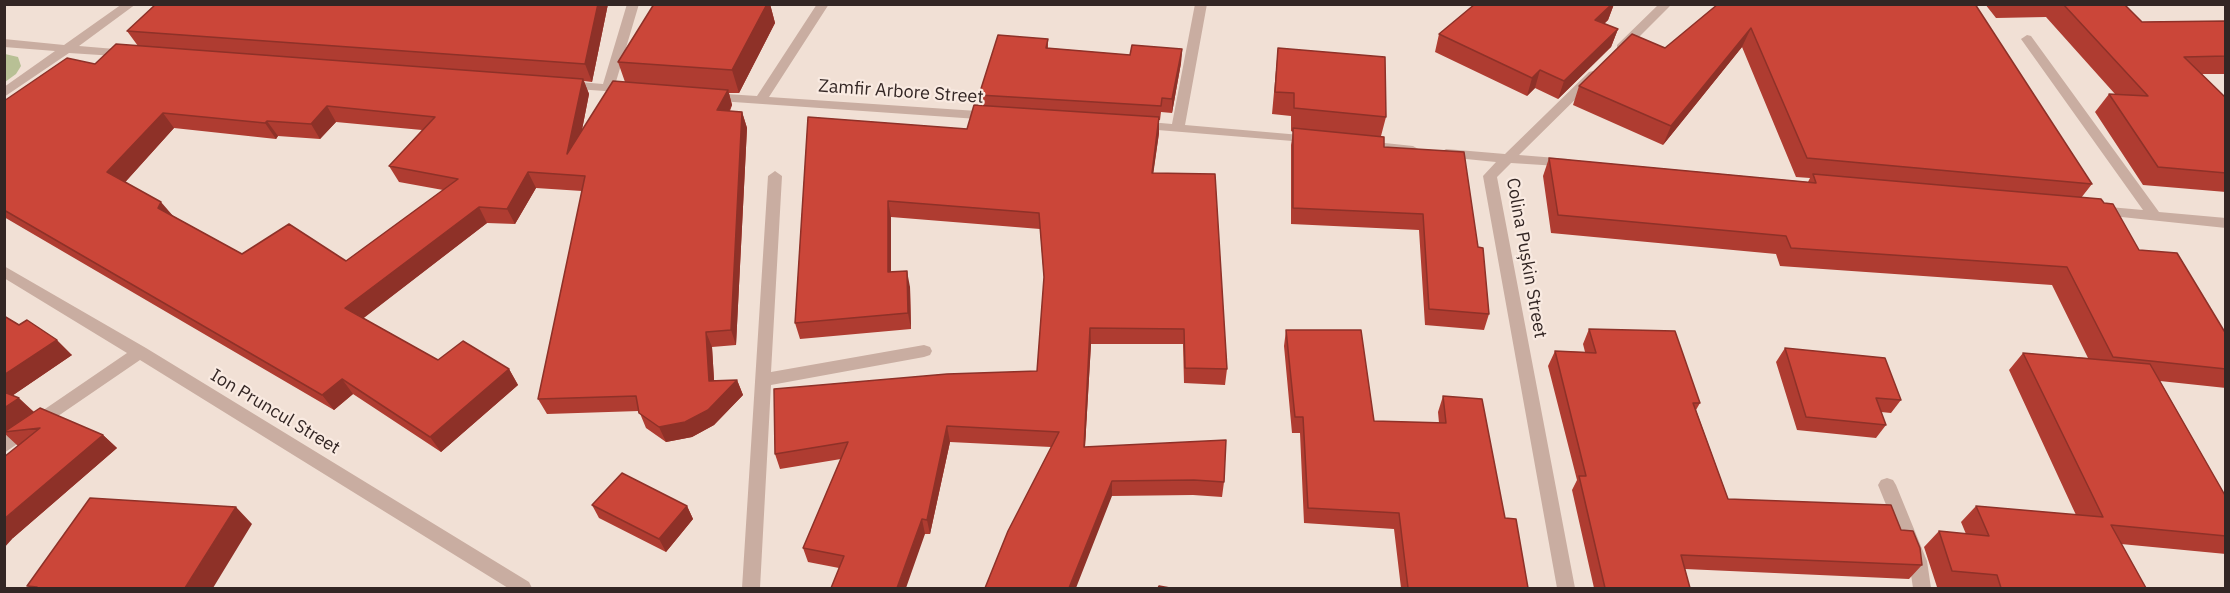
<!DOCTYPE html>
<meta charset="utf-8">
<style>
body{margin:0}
#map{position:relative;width:2230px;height:593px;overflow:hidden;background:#f1e0d5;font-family:"IBM Plex Sans",sans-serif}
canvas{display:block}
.frame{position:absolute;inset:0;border:6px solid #332624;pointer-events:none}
</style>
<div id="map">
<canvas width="2230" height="593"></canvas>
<div class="frame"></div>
</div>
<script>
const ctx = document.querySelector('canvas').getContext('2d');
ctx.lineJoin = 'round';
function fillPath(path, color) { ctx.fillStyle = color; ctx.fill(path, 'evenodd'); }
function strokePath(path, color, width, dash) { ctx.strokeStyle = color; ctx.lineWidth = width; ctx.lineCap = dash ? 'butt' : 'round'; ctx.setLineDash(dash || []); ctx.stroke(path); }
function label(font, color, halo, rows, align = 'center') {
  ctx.font = font + ' "IBM Plex Sans",sans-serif'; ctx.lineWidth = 4.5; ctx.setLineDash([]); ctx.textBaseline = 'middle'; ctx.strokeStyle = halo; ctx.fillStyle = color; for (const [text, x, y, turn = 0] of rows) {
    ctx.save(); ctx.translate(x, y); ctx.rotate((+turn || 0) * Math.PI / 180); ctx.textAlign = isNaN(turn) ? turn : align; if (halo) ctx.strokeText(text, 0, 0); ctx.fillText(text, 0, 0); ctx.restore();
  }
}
const green = new Path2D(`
 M5 54 18 57 21 66 16 74 5 82Z`);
const minor = new Path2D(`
 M122 4H136L79 46 127 50 131 51V57L69 53 4 97V87L55 51 4 47V39L64 45Z
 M627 4H639L615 85 632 87V93L563 88 561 85 567 81 603 84Z
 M817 4H829L769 97 992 112 999 116 992 120 705 100 704 97 705 94 710 93 757 96Z
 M1195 4H1207L1185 125 1312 136 1319 140 1317 143 1133 128 1131 125 1138 121 1172 124Z
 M1659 4H1672L1625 51H1617V45Z
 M2027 35 2031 36 2159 212 2226 218V228L2093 214 2091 211 2093 208 2098 206 2143 210 2021 39Z
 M1593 71 1597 72V78L1519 155 1569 159 1574 161 1576 164 1574 167 1511 163 1497 177 1575 588H1557L1483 176 1496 162 1446 157 1439 153 1446 149 1505 154 1589 72Z
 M1366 141 1413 146 1420 150 1413 154 1361 148 1359 145Z
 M775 171 782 176 771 372 924 345 930 347 932 351 930 355 924 357 771 385 760 588H742L768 176Z
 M4 266 146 348 529 582 532 588H508L140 360 4 453V437L127 353 4 278Z
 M1887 478 1893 480 1896 485 1927 561 1931 588H1913L1909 561 1878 485 1881 480Z`);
const wall = new Path2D(`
 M156 4H608L592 82 584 81 589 94 582 130 625 82 618 62 654 4H770L775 23 739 93H729L732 105 730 111 742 112 747 128 736 345 712 347 714 380H737L743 395 714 425 692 437 666 442 646 428 639 411 547 414 538 399 582 191 536 188 515 224 487 223 363 318 438 360 509 369 518 385 441 452 353 394 334 410 4 217V101L138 46 127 31ZM336 122 422 130 389 166 399 182 443 190 346 261 242 254 173 216 125 182 174 128 276 139 278 136 320 139Z
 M1475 4H1614L1608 20 1604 24 1618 29 1611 47 1558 99 1535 88 1527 96 1435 52 1439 34Z
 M1718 4 2092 184 2081 198 2139 250 2226 334V388L2160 381 2226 497V554L2121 544 2146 588H1957L1937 587 1924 547 1939 531 1966 534 1961 522 1976 506 2076 515 2009 370 2023 353 2088 358 2052 285 1780 266 1776 254 1551 233 1543 176 1549 158 1808 182 1810 178 1796 177 1742 47 1663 145 1573 105 1579 86 1665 48Z
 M1985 4H2124L2142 22 2226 21V74H2202L2226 98V192L2143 185 2095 112 2109 94H2115L2046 17 1996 18Z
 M1048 39V48L1130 55 1182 49 1181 63 1172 113 1161 112 1160 120H1159V133L1153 173 1227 369 1225 385 1184 383 1183 344H1091L1085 447 1224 482 1222 497 1193 495 1112 496 1051 447 950 442 930 534H925L839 568 808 562 803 548 841 459 780 469 775 454 1037 371 1044 278 1040 229 891 217V272L910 287 911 329 800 339 795 323 808 117 967 129 980 105 979 95Z
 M1278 48 1386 117 1381 136 1384 147 1478 247 1489 314 1484 330 1425 325 1419 230 1291 224V145L1293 132 1291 131V116L1272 114Z
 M4 316 72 355 13 395 34 412 103 435 117 448 13 538 18 446 5 434Z
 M1589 329 1700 403 1696 410 1728 499 1901 530 1922 565 1909 579 1685 569 1690 588H1594L1572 490 1577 480 1548 366 1555 351 1585 352 1583 344Z
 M1286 330 1374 421 1439 423 1438 412 1443 396 1505 518 1528 588H1401L1394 529 1304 523 1300 433H1292L1284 346Z
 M1785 348 1901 400 1891 413 1881 412 1886 425 1876 438 1797 430 1776 362Z
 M592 505 687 506 693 519 666 552 599 518Z`);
const shadedWall = new Path2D(`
 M598 4H608L592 82 585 64Z
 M767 4H770L775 23 739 93 732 70Z
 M1612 4H1614L1608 20 1589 38 1595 20Z
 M1751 28 1742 47 1663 145 1671 126Z
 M1618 29 1611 47 1558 99 1564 81Z
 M1182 49 1181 63 1172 113V99Z
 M1540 70 1535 88 1527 96 1532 78Z
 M583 79 589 94 574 170 567 154Z
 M728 90 732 105 722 125 717 110Z
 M327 106 336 122 320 139 311 124Z
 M742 112 747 128 736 345 731 330Z
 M163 113 174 128 120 188 107 172Z
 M1159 117V133L1151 190 1152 173Z
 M267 121 278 136 276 139 265 123Z
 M528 172 536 188 515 224 507 209Z
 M888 201 891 217V288L888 272Z
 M161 202 174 217 158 208Z
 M479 207 487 223 356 324 345 308Z
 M907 271 910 287 911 329 908 313Z
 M1090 328 1091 344 1084 463V447Z
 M706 332 712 347 715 396 709 381Z
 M57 340 72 355 6 400 4 399V375Z
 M509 369 518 385 441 452 430 437Z
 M342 379 353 394 334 410 322 395Z
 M737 380 743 395 714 425 692 437 666 442 659 427Z
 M19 398 35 413 4 433V408Z
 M947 426 950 442 930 534 927 520Z
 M103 435 117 448 13 538 4 548V519Z
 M1112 481V496L1076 588H1069Z
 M687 506 693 519 666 552 659 539Z
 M236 507 252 524 213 588H185Z
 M922 519 925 534 906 588H897Z`);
const building = new Path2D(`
 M156 4H598L585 64 127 31Z
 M654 4H767L732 70 618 62Z
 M1475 4H1612L1595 20 1618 29 1564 81 1540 70 1532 78 1439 34Z
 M1718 4H1975L2092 184 1807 158 1751 28 1671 126 1579 86 1632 34 1665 48Z
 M2063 4H2124L2142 22 2226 21V56L2184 57 2226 98V173L2158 167 2109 94 2148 96Z
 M998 35 1048 39 1046 48 1130 55 1132 45 1182 49 1172 99 1162 98 1161 106 979 95Z
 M116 44 583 79 567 154 613 81 728 90 717 110 742 112 731 330 706 332 709 381 737 380 708 410 685 422 659 427 639 413 636 396 538 399 585 176 528 172 507 209 479 207 345 308 438 360 463 341 509 369 430 437 342 379 322 395 4 210V101L67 58 95 64ZM327 106 435 117 389 166 458 179 346 261 289 224 242 254 158 208 161 202 107 172 163 113 265 123 267 121 311 124Z
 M1278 48 1385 57 1386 117 1294 108V93L1275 92Z
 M974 105 1159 117 1152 173 1215 174 1227 369 1185 368 1184 329 1090 328 1084 447 1226 440 1224 482 1194 480 1112 481 1069 588H985L1008 531 1059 432 947 426 927 520 922 519 897 588H831L844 556 803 548 848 442 775 454 774 389 947 374 1037 371 1044 277 1039 213 888 201V272L907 271 908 313 795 323 808 117 967 129Z
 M1293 128 1384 137V147L1464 152 1478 247 1483 248 1489 314 1429 309 1423 214 1293 208Z
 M1549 158 1816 183 1813 174 2101 199 2104 203 2113 204 2139 250 2177 253 2226 334V369L2113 357 2067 267 1791 248 1786 236 1558 215Z
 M4 316 19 325 27 320 57 340 4 375Z
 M1589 329 1675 331 1700 403H1693L1728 499 1891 505 1901 530 1913 531 1920 548 1922 565 1681 555 1690 588H1605L1579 476H1586L1555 351 1596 353Z
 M1286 330H1361L1374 421 1446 423 1443 396 1482 399 1505 518 1516 519 1528 588H1408L1399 513 1308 508 1303 417H1295Z
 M1785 348 1885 358 1901 400 1876 398 1886 425 1806 417Z
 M2023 353 2150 364 2226 497V536L2111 525 2146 588H2001L1997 575 1952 571 1939 531 1989 536 1976 506 2103 517Z
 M4 392 19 398 4 408Z
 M40 408 103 435 4 519V457L40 428 4 432Z
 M622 473 687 506 659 539 592 505Z
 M90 498 236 507 185 588H36L37 587 27 586Z
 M1159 586 1170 588H1158Z`);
const streetNames = [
 ["Zamfir Arbore Street",901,92,4],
 ["Colina Pușkin Street",1526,258,80],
 ["Ion Pruncul Street",275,412,31]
];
fillPath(green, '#b8c095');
fillPath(minor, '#c9ada1');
fillPath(wall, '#af3c31');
fillPath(shadedWall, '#8e3128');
fillPath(building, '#cb4639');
strokePath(building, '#8e3128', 1.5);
label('18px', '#332624', '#f9eae1', streetNames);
</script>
